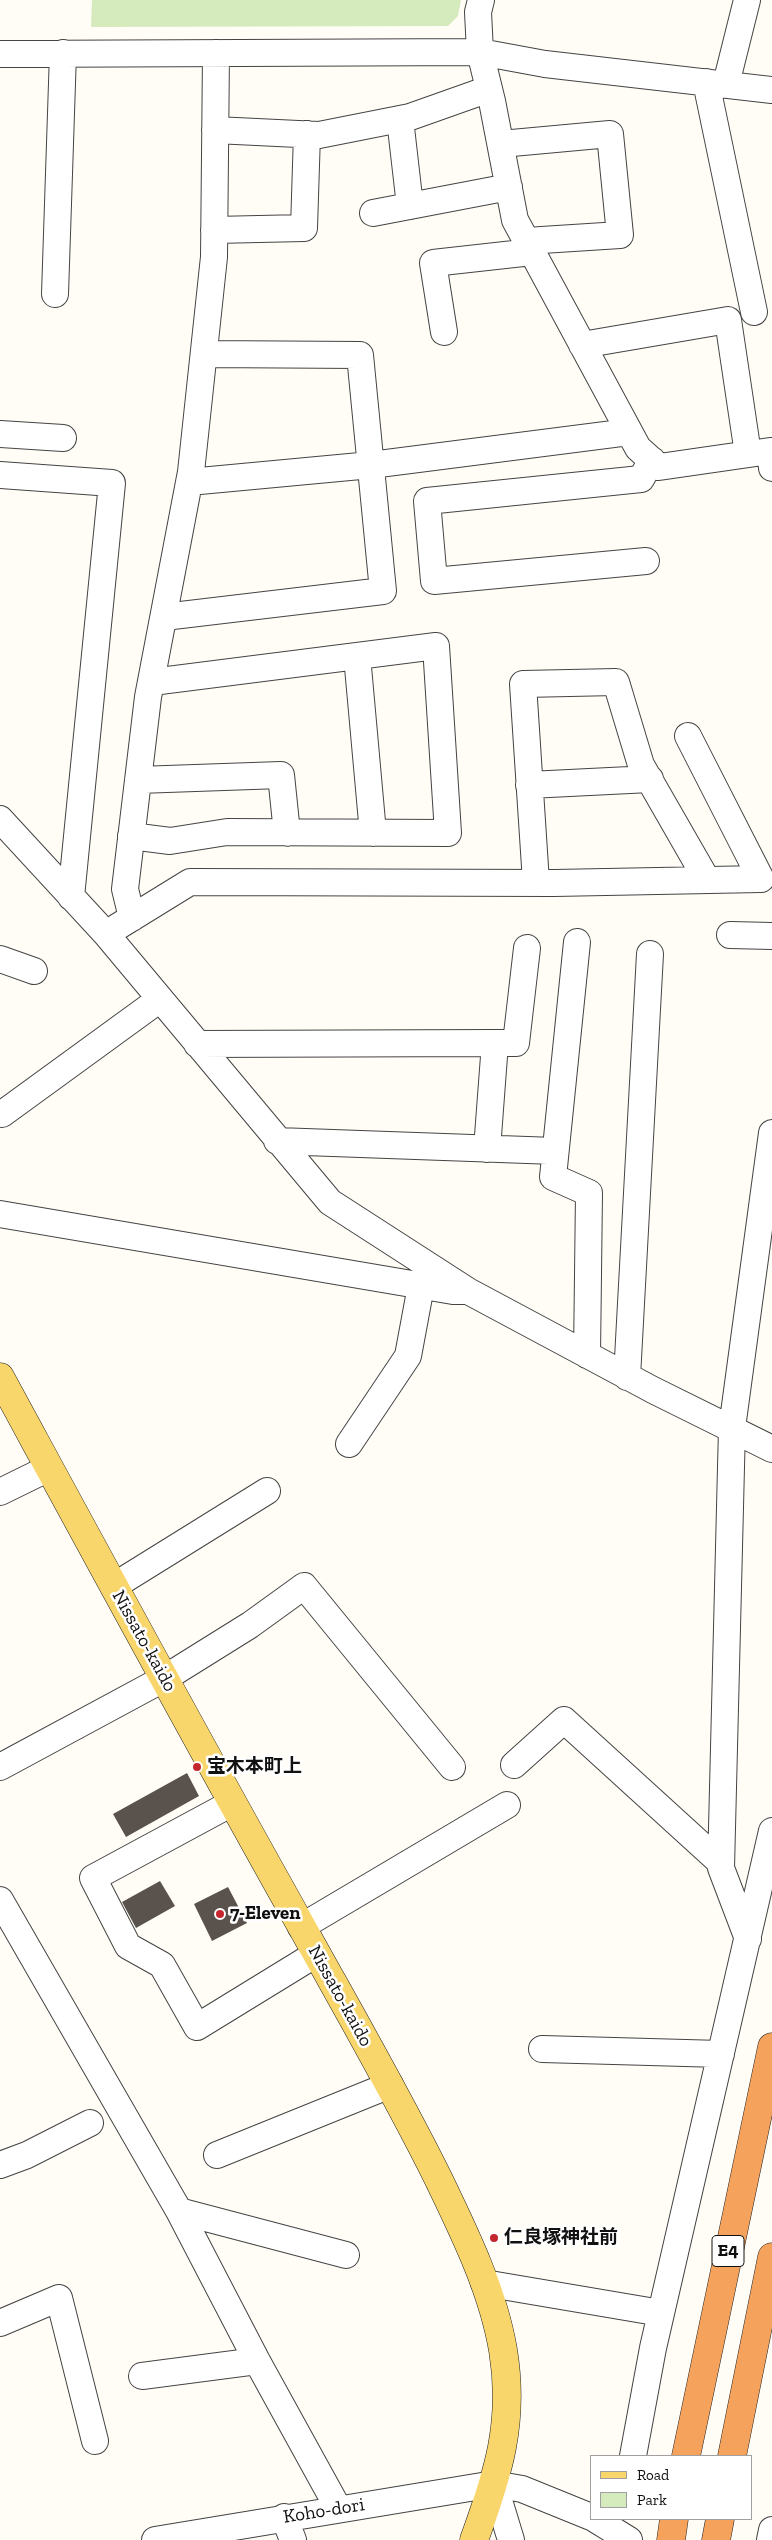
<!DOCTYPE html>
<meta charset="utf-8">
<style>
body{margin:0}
#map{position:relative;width:772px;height:2540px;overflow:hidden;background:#fffdf5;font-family:"Zilla Slab",serif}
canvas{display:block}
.legend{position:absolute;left:590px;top:2455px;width:162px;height:65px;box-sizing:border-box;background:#fff;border:1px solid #a0a0a0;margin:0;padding:6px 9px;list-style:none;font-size:15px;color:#111}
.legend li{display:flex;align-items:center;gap:10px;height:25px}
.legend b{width:25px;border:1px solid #a0a0a0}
</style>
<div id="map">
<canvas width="772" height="2540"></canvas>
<ul class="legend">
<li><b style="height:6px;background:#f9d66b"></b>Road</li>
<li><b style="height:14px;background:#d5ebbd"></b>Park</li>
</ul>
</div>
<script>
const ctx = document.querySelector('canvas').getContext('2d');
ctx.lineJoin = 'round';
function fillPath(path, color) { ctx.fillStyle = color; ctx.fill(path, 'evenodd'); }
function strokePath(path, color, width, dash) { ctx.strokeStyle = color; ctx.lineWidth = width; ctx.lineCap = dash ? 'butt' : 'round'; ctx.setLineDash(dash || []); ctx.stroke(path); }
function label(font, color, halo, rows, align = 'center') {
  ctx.font = font + ' "Zilla Slab","Noto Sans JP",serif'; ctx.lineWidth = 5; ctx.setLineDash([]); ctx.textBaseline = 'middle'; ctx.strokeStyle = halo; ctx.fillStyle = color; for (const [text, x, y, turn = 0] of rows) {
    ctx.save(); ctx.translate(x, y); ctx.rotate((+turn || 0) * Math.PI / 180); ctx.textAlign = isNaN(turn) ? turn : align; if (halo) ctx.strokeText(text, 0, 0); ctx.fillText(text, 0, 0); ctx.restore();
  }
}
const green = new Path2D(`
 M92 0H461L458 16 448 26 91 27Z`);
const building = new Path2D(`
 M187 1773 199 1796 126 1837 113 1814Z
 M160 1881 175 1906 136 1928 122 1902Z
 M228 1887 247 1923 212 1941 194 1904Z`);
const minor = new Path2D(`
 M481 0 478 12 480 52 492 101 515 220 638 448 659 467 770 451 772 468
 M0 54 480 52 545 64 772 90
 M706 82 754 312
 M726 84 747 0
 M400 119 410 206
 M215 130 319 135 410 117 489 89
 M501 144 610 134 620 235 526 241
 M373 213 509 187
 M214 230 304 228 307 134
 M55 294 63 53
 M444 332 433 263 532 252
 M582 345 728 320 748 454
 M0 434 63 438
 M0 475 112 483 71 897
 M189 482 371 465 629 432
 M646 561 434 581 427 501 641 479 652 460
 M164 617 383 591 360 355 204 354
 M357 656 373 833
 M138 780 281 775 287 833
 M529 785 650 779
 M0 819 106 934 330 1202 468 1291 653 1390 772 1449
 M131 836 170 841 227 832 448 833 436 646 152 682
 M536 882 523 684 616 682 641 765 707 880
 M132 918 125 889 148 697 191 472 214 257 216 53
 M117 927 190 882 554 883 761 879 688 736
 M730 935 772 936
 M577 942 553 1177 589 1193 587 1355
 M0 959 34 971
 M495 1043H516L527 948
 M197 1044 495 1043 487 1149
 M2 1114 160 999
 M277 1141 555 1151
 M0 1214 453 1291H465
 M627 1377 650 954
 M349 1444 408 1356 421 1286
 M0 1492 49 1468
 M114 1586 267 1491
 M514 1765 564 1720 721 1863
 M0 1767 165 1678 250 1625 304 1586 452 1767
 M232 1803 93 1878 128 1946 162 1965 197 2027 316 1954
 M0 1900 179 2211 257 2361 338 2508
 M301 1927 507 1805
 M748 1939 721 1868 731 1467 732 1428 772 1133
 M542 2049 721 2054
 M217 2155 390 2085
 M0 2165 27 2155 90 2123
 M179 2211 346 2255
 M484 2283 661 2313
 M0 2323 59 2298 95 2441
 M142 2376 257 2361
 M633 2456 653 2348 772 1831
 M284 2517 293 2540
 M595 2519 629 2540
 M155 2540 494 2484
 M511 2540 494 2484 522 2489 591 2517
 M770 2540 772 2530`);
const major = new Path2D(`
 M0 1377C100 1561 200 1746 303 1929 349 2012 397 2095 439 2180 465 2234 493 2291 503 2350 515 2422 498 2474 474 2540`);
const highway = new Path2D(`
 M686 2456 772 2047
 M732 2456 772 2257
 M671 2540 674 2519
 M716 2540 720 2519`);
const markers = [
 [197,1767,5,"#c4262e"],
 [220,1914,5,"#c4262e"],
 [494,2238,5,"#c4262e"]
];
const shields = [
 [728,2251,32]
];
const shieldNames = [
 ["E4",728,2251]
];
const streetNames = [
 ["Nissato-kaido",144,1641,61],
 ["Nissato-kaido",340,1996,61],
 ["Koho-dori",324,2511,-9]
];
const poiNames = [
 ["宝木本町上",207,1767],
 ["7-Eleven",230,1914],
 ["仁良塚神社前",504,2238]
];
fillPath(green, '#d5ebbd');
fillPath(building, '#5a524d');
strokePath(minor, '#444', 28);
strokePath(major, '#222', 29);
strokePath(highway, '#222', 29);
strokePath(minor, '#fff', 26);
strokePath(major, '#f9d66b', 28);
strokePath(highway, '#f5a25d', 28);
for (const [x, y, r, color] of markers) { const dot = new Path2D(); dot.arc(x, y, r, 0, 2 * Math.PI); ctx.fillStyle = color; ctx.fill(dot); strokePath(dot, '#fff', 2); }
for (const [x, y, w] of shields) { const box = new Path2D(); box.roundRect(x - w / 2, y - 15.5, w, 31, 4); ctx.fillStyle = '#fff'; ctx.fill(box); strokePath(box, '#111', 1); }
label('bold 18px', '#111', null, shieldNames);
label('19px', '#111', '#fff', streetNames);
label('bold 19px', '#111', '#fff', poiNames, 'left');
</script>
